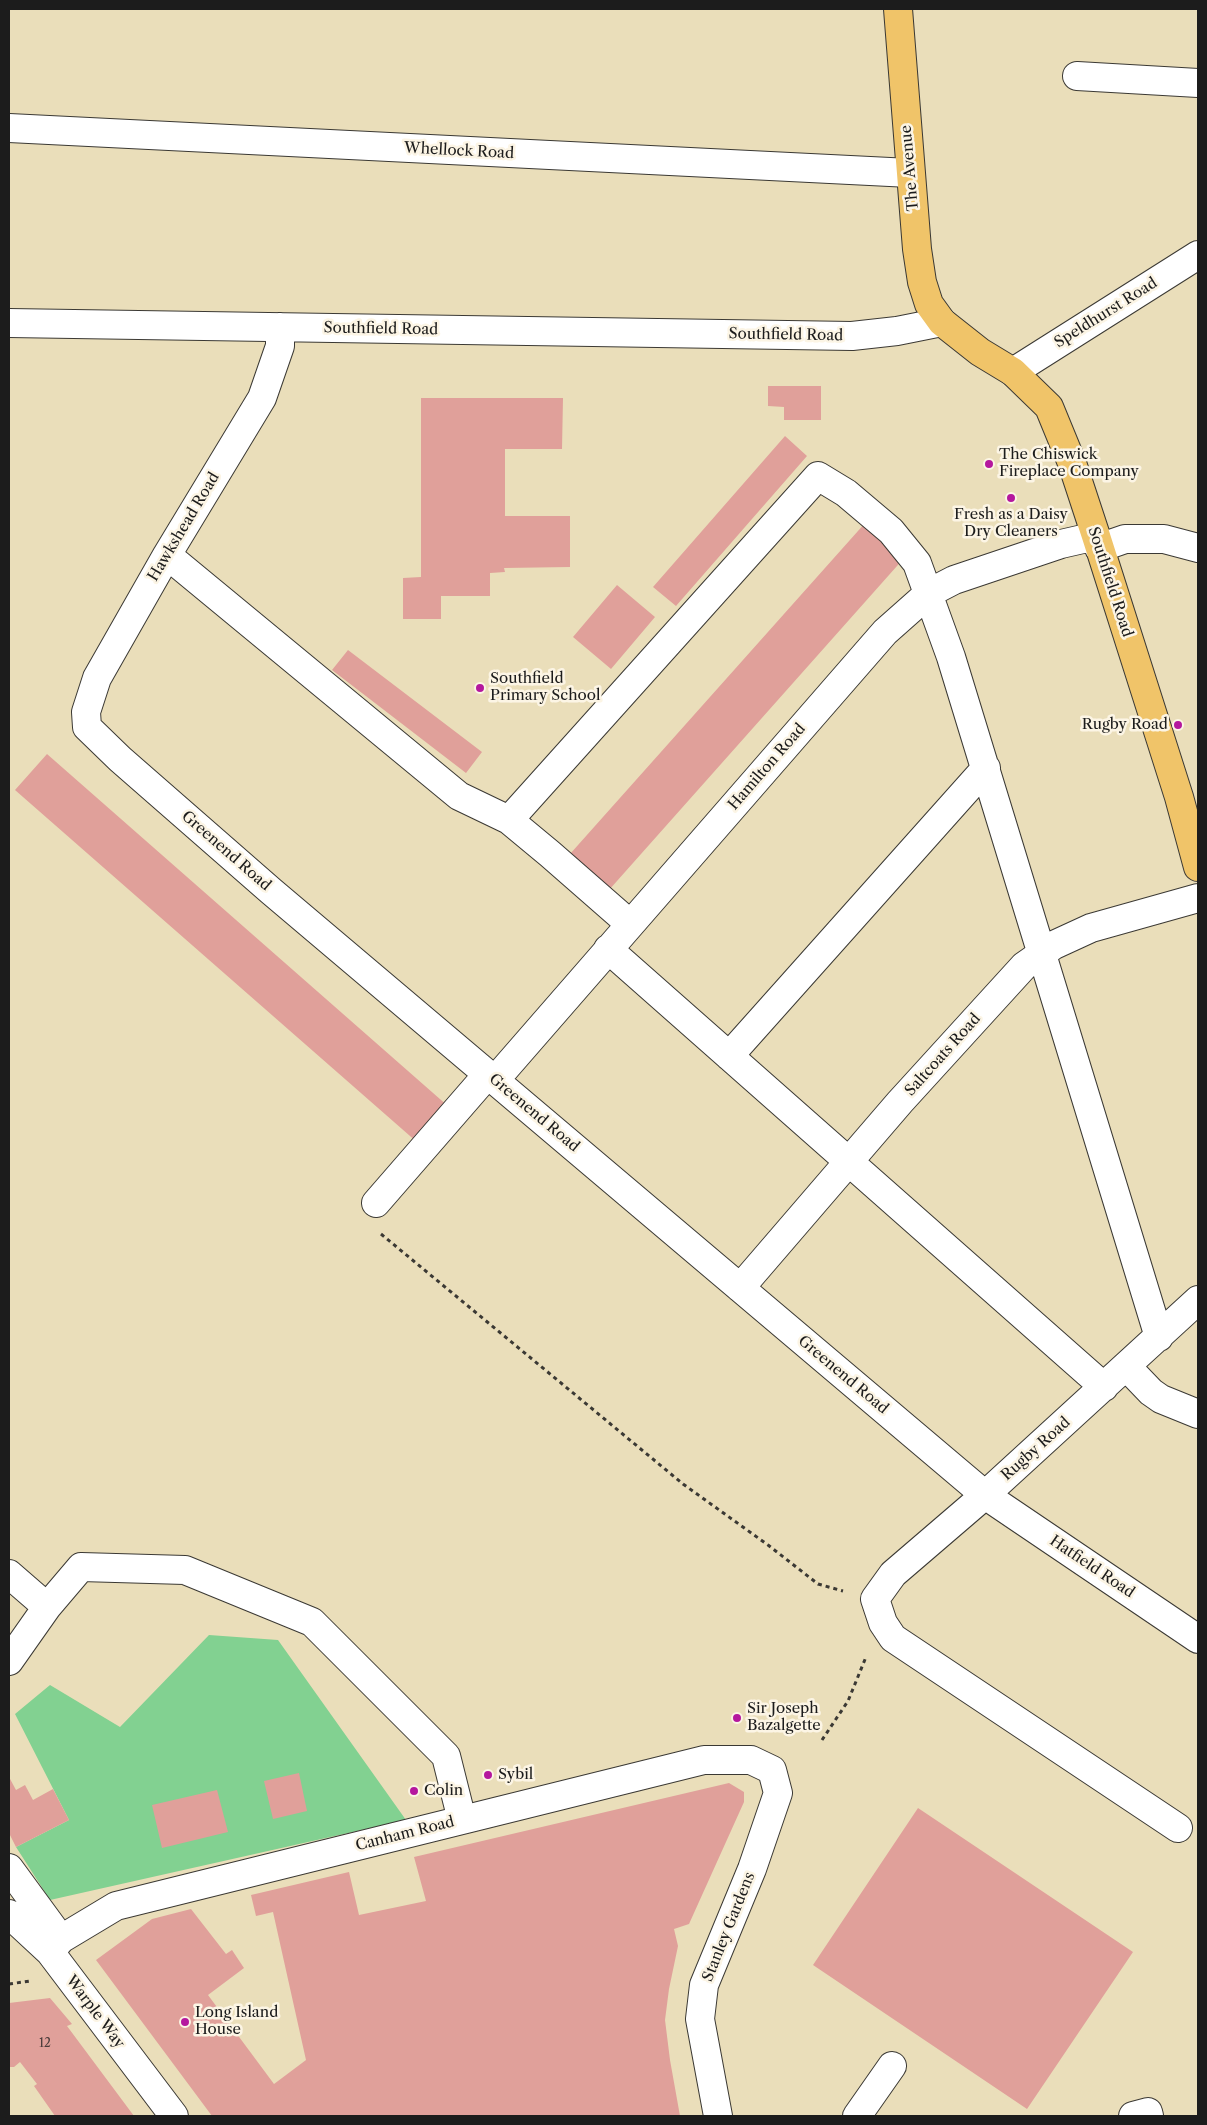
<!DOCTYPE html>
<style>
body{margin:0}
#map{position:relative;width:1207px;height:2125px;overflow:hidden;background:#eadeba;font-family:"Libre Caslon Text",serif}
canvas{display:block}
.frame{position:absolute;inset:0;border:10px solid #1c1c1c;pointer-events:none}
</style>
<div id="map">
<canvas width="1207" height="2125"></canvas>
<div class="frame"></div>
</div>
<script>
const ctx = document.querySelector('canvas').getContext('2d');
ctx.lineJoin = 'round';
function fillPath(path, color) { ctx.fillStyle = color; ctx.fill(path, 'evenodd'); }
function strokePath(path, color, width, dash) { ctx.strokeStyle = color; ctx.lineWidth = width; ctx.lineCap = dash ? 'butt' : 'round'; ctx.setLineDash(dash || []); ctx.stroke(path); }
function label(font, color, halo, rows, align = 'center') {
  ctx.font = font + ' "Libre Caslon Text",serif'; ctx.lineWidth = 5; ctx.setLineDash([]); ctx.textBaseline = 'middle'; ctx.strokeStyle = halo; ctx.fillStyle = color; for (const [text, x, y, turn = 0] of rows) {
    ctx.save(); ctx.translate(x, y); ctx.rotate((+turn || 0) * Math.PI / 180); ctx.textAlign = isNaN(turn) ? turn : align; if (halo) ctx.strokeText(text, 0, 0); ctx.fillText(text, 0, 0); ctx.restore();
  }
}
const green = new Path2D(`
 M209 1635 278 1640 406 1820 50 1900 16 1847 69 1820 15 1714 50 1685 120 1727Z`);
const building = new Path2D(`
 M768 386H821V420H784V407L768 406Z
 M421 398H563L562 449H505V516H570V567L504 568 505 572 490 573V596H441V619H403V578L421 577Z
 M785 436 807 456 676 606 653 587Z
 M866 522 905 557 609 890 570 854Z
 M617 585 655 617 611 669 573 637Z
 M348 650 482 752 466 773 332 670Z
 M47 754 449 1107 418 1143 15 790Z
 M299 1773 307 1811 273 1819 264 1781Z
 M9 1777 16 1790 25 1785 33 1800 53 1789 69 1820 16 1847 9 1833Z
 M729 1783 744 1792V1802L689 1924 674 1929 678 1946 669 1989 665 2020 670 2060 680 2116H212L96 1960 152 1919 191 1909 226 1954 232 1950 244 1968 208 1995 274 2084 306 2060 273 1912 256 1916 251 1895 349 1872 359 1915 426 1901 414 1857Z
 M217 1790 228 1832 162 1848 152 1805Z
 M918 1808 1133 1952 1027 2109 813 1965Z
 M50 1998 72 2024 67 2026 134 2116H55L34 2086 37 2084 20 2062 14 2067H9V2003Z`);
const path = new Path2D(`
 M381 1234 683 1484 768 1545 818 1584 843 1591
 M822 1740 848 1701 866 1657
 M9 1984 30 1981`);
const minor = new Path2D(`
 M1077 76 1198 83
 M9 128 910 173
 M9 323 852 336 897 331 942 322
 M280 327V346L262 398 167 555 97 678 86 712 87 727 120 759 271 891 985 1495 1198 1639
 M1013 372 1198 255
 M1099 548 1125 539H1164L1198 548
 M167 555 459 796 509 820 550 854 630 924
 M509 820 818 476 846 493 891 531 917 563 951 657 1159 1337
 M608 949 1104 1387
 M729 1056 986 768
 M495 1080 885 632 929 593 954 580 1061 544 1096 536
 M376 1203 488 1074
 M740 1288 900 1102 1024 966 1054 945 1091 928 1198 898
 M1127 1367 1151 1392 1161 1399 1198 1414
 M9 1574 47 1607
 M9 1661 47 1607 81 1567 185 1570 312 1622 446 1756 462 1820
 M1178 1828 893 1638 883 1623 875 1599 893 1574 985 1495 1198 1300
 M9 1868 61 1939
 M9 1914 50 1952 174 2116
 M50 1952 61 1939 116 1906 704 1760H751L772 1770 778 1793 752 1869 704 1985 700 2019 718 2116
 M857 2116 892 2066
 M1133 2116 1148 2112 1149 2116`);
const major = new Path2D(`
 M898 9 917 249 922 282 929 304 942 322 980 352 1013 372 1049 407 1072 463 1096 536 1179 797 1198 867`);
const markers = [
 [989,464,5,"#b5179e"],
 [1011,498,5,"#b5179e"],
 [480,688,5,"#b5179e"],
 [1178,725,5,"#b5179e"],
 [737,1718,5,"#b5179e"],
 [488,1775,5,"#b5179e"],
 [414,1791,5,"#b5179e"],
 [185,2022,5,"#b5179e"]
];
const numberNames = [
 ["12",45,2044]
];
const streetNames = [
 ["Whellock Road",459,151,3],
 ["The Avenue",910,168,-95],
 ["Speldhurst Road",1106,313,-32],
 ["Southfield Road",381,329,1],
 ["Southfield Road",786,335,1],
 ["Hawkshead Road",184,527,-59],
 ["Southfield Road",1110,582,72],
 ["Hamilton Road",767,767,-49],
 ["Greenend Road",226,851,41],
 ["Saltcoats Road",943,1055,-48],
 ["Greenend Road",534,1113,40],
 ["Greenend Road",843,1375,40],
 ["Rugby Road",1036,1449,-42],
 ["Hatfield Road",1092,1567,34],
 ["Canham Road",405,1834,-14],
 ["Stanley Gardens",729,1927,-68],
 ["Warple Way",95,2012,53]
];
const poiNames = [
 ["The Chiswick",999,455],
 ["Fireplace Company",999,472],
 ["Fresh as a Daisy",1011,515,"center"],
 ["Dry Cleaners",1011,532,"center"],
 ["Southfield",490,679],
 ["Primary School",490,696],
 ["Rugby Road",1168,725,"right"],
 ["Sir Joseph",747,1709],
 ["Bazalgette",747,1726],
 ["Sybil",498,1775],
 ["Colin",424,1791],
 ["Long Island",195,2013],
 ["House",195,2030]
];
fillPath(green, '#82d191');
fillPath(building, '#e0a09a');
strokePath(minor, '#3b3934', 30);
strokePath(major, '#3b3934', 30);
strokePath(path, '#3b3934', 3, [4, 4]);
strokePath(minor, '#fff', 28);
strokePath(major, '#f0c469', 28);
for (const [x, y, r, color] of markers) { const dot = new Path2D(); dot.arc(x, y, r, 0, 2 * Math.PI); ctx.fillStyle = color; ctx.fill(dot); strokePath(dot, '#fcf5e5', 2); }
label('12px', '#4d3d3c', null, numberNames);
label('15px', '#1c1c1c', '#fcf5e5', streetNames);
label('15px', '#1c1c1c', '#fcf5e5', poiNames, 'left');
</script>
